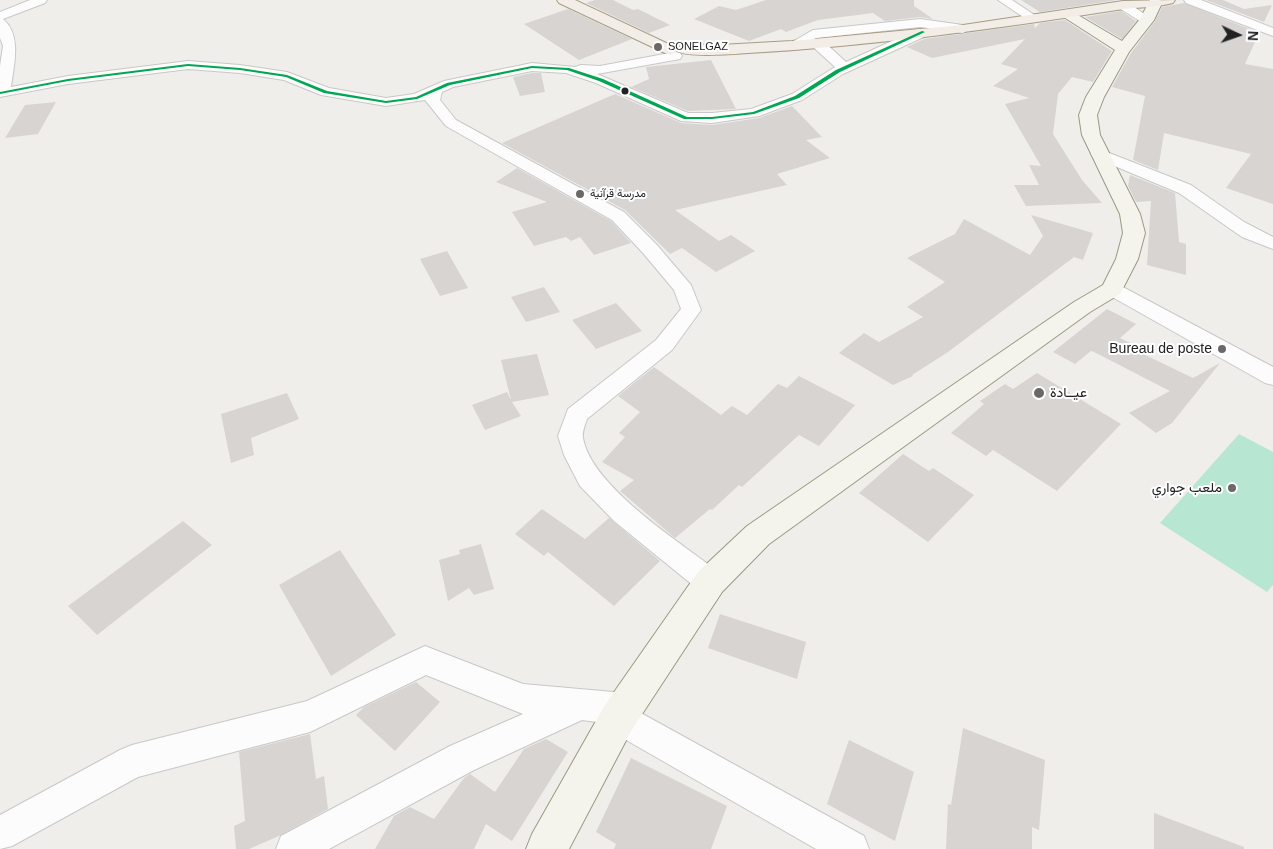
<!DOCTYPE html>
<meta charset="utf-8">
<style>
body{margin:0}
#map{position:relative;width:1273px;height:849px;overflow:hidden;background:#f0eeeb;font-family:Helvetica,sans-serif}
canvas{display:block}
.north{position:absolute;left:1213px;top:10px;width:50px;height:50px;-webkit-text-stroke:4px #fff;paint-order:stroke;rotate:93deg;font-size:14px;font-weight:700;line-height:20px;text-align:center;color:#222}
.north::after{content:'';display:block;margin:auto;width:18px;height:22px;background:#222;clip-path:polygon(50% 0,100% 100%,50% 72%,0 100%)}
</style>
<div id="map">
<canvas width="1273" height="849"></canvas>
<div class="north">N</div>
</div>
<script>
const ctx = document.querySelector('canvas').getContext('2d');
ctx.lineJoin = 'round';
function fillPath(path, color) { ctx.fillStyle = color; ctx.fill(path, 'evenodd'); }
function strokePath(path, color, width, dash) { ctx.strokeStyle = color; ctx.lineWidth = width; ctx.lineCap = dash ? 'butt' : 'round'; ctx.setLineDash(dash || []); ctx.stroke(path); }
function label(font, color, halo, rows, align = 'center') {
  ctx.font = font + ' Helvetica,Vazirmatn,sans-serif'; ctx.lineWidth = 4; ctx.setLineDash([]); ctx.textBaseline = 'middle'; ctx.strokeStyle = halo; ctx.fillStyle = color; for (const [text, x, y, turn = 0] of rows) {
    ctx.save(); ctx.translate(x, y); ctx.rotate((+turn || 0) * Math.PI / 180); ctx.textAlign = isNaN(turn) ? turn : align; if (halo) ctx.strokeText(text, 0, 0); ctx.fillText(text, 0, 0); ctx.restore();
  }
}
const pitch = new Path2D(`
 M1239 434 1273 452V585L1267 592 1160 523Z`);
const building = new Path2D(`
 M595 0H613L633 10 638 9 670 25 649 33 586 3Z
 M766 0H914V6L933 19 920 17 885 21 873 13 818 20 786 32 781 29 749 41 694 19 719 6 736 10Z
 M1021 0H1117L1040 12Z
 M1206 0H1223L1244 9 1272 5 1264 22Z
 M1184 3 1259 33 1245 64 1273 69V204L1226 188 1251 154 1164 133 1158 170 1133 160 1145 96 1112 87 1131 53 1155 21 1162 7Z
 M568 9 632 39 579 60 524 24Z
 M1121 11 1136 21 1122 39 1085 17Z
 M1065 20 1112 51 1093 82 1072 77 1058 94 1053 134 1082 180 1102 203 1026 206 1014 185H1039L1029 165 1041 166 1005 104 1029 98 993 86 1018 69 1001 64 1025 39 932 58 907 47 924 39 1034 24 1035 28 1040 23Z
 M711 60 736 109 688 111 631 87 649 79 646 67Z
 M532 73H541L545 92 520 96 513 77Z
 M615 94 681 123 712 125 759 118 792 106 822 137 806 140 830 158 777 174 787 185 675 210 719 241 731 235 755 251 716 272 682 248 670 254 625 210 502 143Z
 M56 102 38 134 5 138 25 105Z
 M517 168 611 221 631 243 594 255 580 237 571 241 566 237 534 246 512 212 547 202 496 182Z
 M1130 175 1175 193 1179 242 1186 244V275L1147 265 1151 201 1136 202 1128 186Z
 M1031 215 1093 233 1083 260 1074 257 948 352 912 375 913 376 893 385 839 353 864 333 879 342 923 317 907 307 945 282 907 258 955 234 964 219 1030 255 1043 236Z
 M447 251 468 288 440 296 420 259Z
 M544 287 560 312 526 322 511 297Z
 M616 303 642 331 596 349 572 320Z
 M1107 309 1136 324 1120 338 1138 347 1135 350 1193 378 1220 363 1172 423 1156 433 1129 413 1170 391 1094 352 1091 351 1075 364 1053 352Z
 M537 354 549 395 512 402 521 416 485 430 472 405 507 392 511 400 501 360Z
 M654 367 721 415 732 406 747 415 778 384 787 388 799 376 855 405 819 446 799 435 742 487 739 485 712 510 710 509 675 538 620 491 634 480 602 462 625 437 619 433 640 412 618 396Z
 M1037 373 1121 424 1057 491 993 450 986 456 951 433 984 404 980 401 1005 384 1013 389Z
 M287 393 299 419 251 438 254 455 231 463 221 414Z
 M903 454 929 471 933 468 974 495 928 542 859 493Z
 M542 509 585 539 609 518 660 561 614 606 548 552 544 556 515 534Z
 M183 521 212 545 97 635 68 606Z
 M481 544 494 589 474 595 469 588 448 601 439 560 460 554 459 550Z
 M340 550 396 635 331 676 279 585Z
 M720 614 806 642 797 679 708 648Z
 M416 682 440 702 395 751 356 715 364 707Z
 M963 728 1045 760 1039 830 1032 827V849H946L948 804 951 805Z
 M310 734 316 779 324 776 328 809 279 836 249 849H236L234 826 245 821 239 752Z
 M546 739 568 752 512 841 486 824 474 849H375L394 816 410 807 434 819 464 778 470 774 495 792 524 749Z
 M849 740 914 772 895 841 827 804Z
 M631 758 727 806 711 849H614L616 844 596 832Z
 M1154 813 1244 847V849H1154Z`);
const street = new Path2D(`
 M30 0H47L45 3 3 19C22 35 14 65 11 87L68 76 188 61 240 65 287 72 329 88 386 98 414 94 444 81 532 63 575 67 581 65 600 66 675 52 680 53 682 56 680 59 597 74 688 113H712L751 109 792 94 835 67 812 46 810 43 812 40H822L846 62 918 29H928L929 32 928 35 843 74 802 100 759 116 712 123 681 121 596 83 566 73 532 71 453 87 442 92 440 100 456 120 624 212 657 245 691 285 701 310 672 350 587 419C585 425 582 432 583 438 591 486 681 543 720 573L724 582 720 591 710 594 700 591 614 521 580 486 564 455 558 436 568 409 656 340 681 309 674 290 643 253 612 220 446 126 425 100 386 106 321 95 284 80 240 73 188 69 68 84 0 97V66L3 46 0 38V12Z
 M998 0H1012L1039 18 1037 21H1029Z
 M1184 0H1201L1273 28V36L1186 3Z
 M1123 1 1127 2 1153 20 1151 23H1143L1119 8 1117 5Z
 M920 19 963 25 969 29 963 33 920 27 816 38 792 50 785 46 813 30Z
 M1099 149 1191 185 1244 222 1273 237V249L1242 237 1179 193 1093 157 1091 154 1093 151Z
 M1112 283 1119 285 1273 367V385L1265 383 1105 293 1102 289 1105 285Z
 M425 646 523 684 625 693 636 698 641 709 639 712 864 836 869 849H816L607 729 604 723 582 720 474 770 329 849H276L281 836 450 746 523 714 426 675 310 732 138 777 12 846 0 849V815L120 750 132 745 307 701Z`);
const secondary = new Path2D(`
 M1150 0H1160L1162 3 1154 20 1129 52 1104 97 1097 115 1100 135 1140 214 1145 233 1138 259 1120 294 1090 312 769 544 722 592 631 731 569 849H526L532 834 605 705 698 572 747 526 1074 302 1103 285 1116 259 1123 233 1120 214 1082 135 1079 115 1086 97 1115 50 1059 14 1061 11H1071L1122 41 1140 19Z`);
const primary = new Path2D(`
 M557 0H575L677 48 684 44 720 45 792 41 963 25 1123 1 1175 0 1173 3C1154 8 1136 7 1117 10 994 29 872 46 748 53 734 54 687 58 677 51L670 55 665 53 559 3Z`);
const bus1 = new Path2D(`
 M922 31 925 32 840 72 799 98 754 114 712 119H684L599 81 567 70 532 68 450 85 417 99 386 103 324 93 286 77 240 70 188 66 68 81 0 94V92L68 79 188 64 240 68 287 75 327 91 386 101 416 97 447 83 532 66 569 68 603 79 687 117H712L753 112 795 96 836 70Z`);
const markers = [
 [658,47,5,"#6a6968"],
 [625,91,4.5,"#222"],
 [580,194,5,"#6a6968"],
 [1222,349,5,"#6a6968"],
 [1039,393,6,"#6a6968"],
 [1232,488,5,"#6a6968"]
];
const farPoinames = [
 ["SONELGAZ",668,47],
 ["مدرسة قرآنية",590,194]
];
const poiNames = [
 ["Bureau de poste",1212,349],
 ["عيــادة",1050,393,"left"],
 ["ملعب جواري",1222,488]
];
fillPath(pitch, '#b7e6d2');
fillPath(building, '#d7d4d2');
strokePath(street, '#c9c8c7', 2);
strokePath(secondary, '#999a82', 2);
strokePath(primary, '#a79c86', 2);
fillPath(street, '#fdfcfc');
fillPath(secondary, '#f4f4ed');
fillPath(primary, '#f3ede7');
fillPath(bus1, '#00a651');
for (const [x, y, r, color] of markers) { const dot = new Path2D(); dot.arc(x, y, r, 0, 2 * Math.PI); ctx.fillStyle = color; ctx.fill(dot); strokePath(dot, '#fff', 2); }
label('11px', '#222', '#fff', farPoinames, 'left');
label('14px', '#222', '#fff', poiNames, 'right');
</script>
